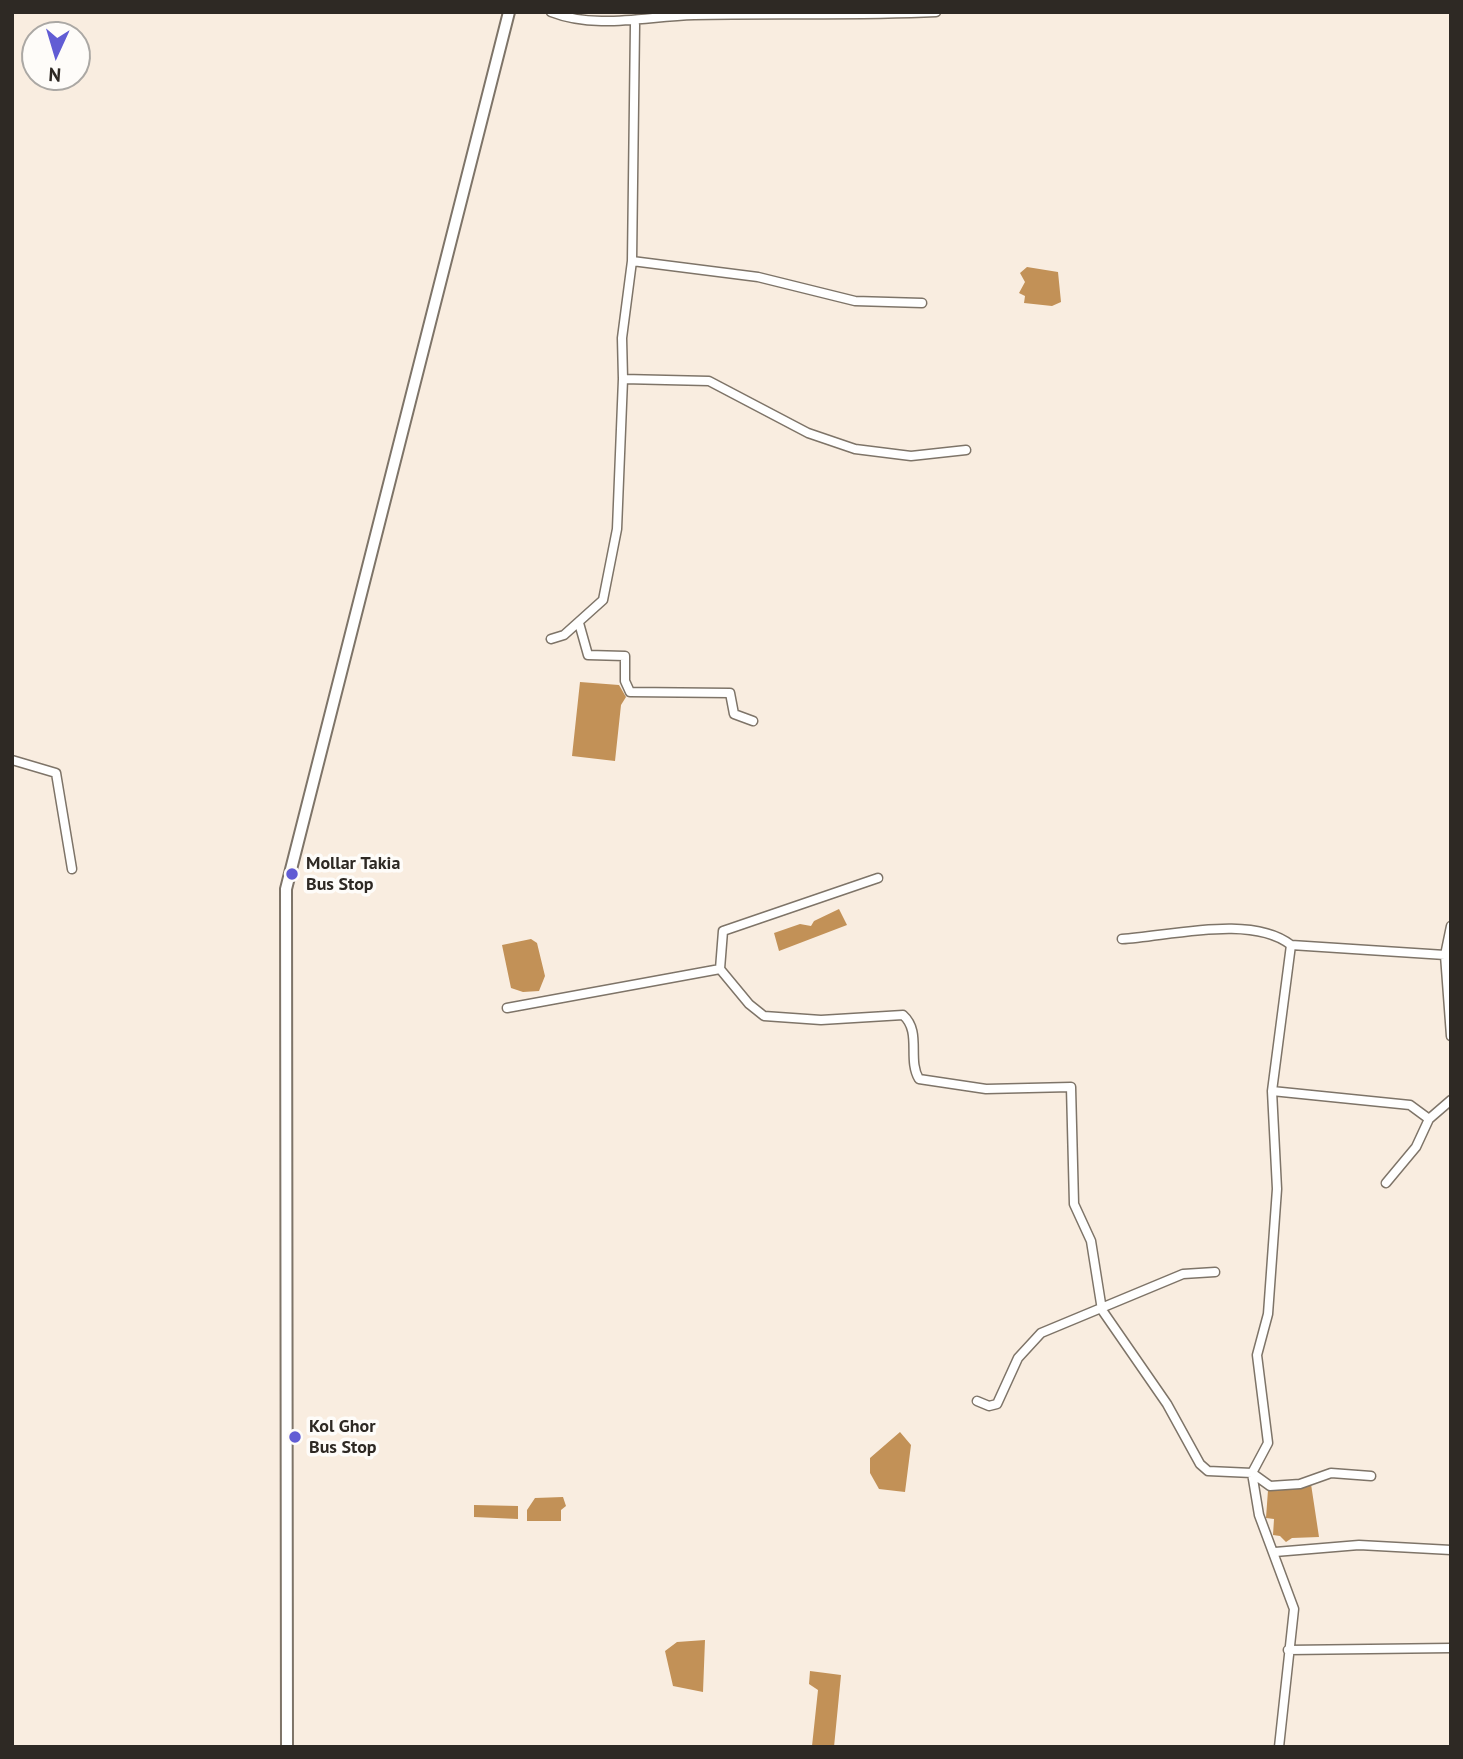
<!DOCTYPE html>
<style>
body{margin:0}
#map{position:relative;width:1463px;height:1759px;overflow:hidden;background:#f9ede0;font-family:"PT Sans",sans-serif}
canvas{display:block}
.frame{position:absolute;inset:0;border:14px solid #2e2924;pointer-events:none}
.north{position:absolute;left:21px;top:21px;width:70px;height:70px;box-sizing:border-box;background:#fefcf9;border:2px solid #aba8a4;border-radius:50%;rotate:184deg;font-size:19px;font-weight:700;line-height:28px;text-align:center;color:#2e2924}
.north::after{content:'';display:block;margin:auto;width:24px;height:32px;background:#615cd4;clip-path:polygon(50% 0,100% 100%,50% 72%,0 100%)}
</style>
<div id="map">
<canvas width="1463" height="1759"></canvas>
<div class="frame"></div>
<div class="north">N</div>
</div>
<script>
const ctx = document.querySelector('canvas').getContext('2d');
ctx.lineJoin = 'round';
function fillPath(path, color) { ctx.fillStyle = color; ctx.fill(path, 'evenodd'); }
function strokePath(path, color, width, dash) { ctx.strokeStyle = color; ctx.lineWidth = width; ctx.lineCap = dash ? 'butt' : 'round'; ctx.setLineDash(dash || []); ctx.stroke(path); }
function label(font, color, halo, rows, align = 'center') {
  ctx.font = font + ' "PT Sans",sans-serif'; ctx.lineWidth = 7; ctx.setLineDash([]); ctx.textBaseline = 'middle'; ctx.strokeStyle = halo; ctx.fillStyle = color; for (const [text, x, y, turn = 0] of rows) {
    ctx.save(); ctx.translate(x, y); ctx.rotate((+turn || 0) * Math.PI / 180); ctx.textAlign = isNaN(turn) ? turn : align; if (halo) ctx.strokeText(text, 0, 0); ctx.fillText(text, 0, 0); ctx.restore();
  }
}
const water = new Path2D(`
 M1027 267 1058 272 1061 302 1052 306 1024 303 1025 296 1019 293 1025 282 1020 273Z
 M580 682 619 685 626 697 621 705 615 761 572 756Z
 M839 909 847 925 779 951 774 933 800 924 811 926 814 921Z
 M531 939 537 943 545 976 539 991 523 992 511 988 502 945Z
 M900 1432 911 1445 905 1492 879 1489 870 1473V1458Z
 M1311 1484 1319 1537 1292 1538 1286 1542 1280 1536 1273 1535 1274 1519 1266 1518 1268 1490Z
 M563 1497 566 1506 561 1510V1521H527V1510L535 1498Z
 M474 1505 518 1506V1519L474 1517Z
 M705 1640 703 1692 673 1686 665 1651 677 1642Z
 M810 1671 841 1675 834 1747 812 1746 818 1690 809 1684Z`);
const street = new Path2D(`
 M551 12C597 30 647 16 694 15 775 13 855 16 936 12
 M632 261 758 277 855 301 922 303
 M623 379 709 381 808 433 855 449 911 456 966 450
 M579 623 588 655 625 656V681L630 692 730 693 734 714 753 721
 M551 639 564 635 603 600 617 529 623 379 622 338 632 261 635 25
 M12 760 56 773 72 869
 M878 878 723 931 720 969 749 1004 764 1016 821 1020 903 1015C922 1032 907 1059 919 1079L986 1089 1071 1087 1074 1204 1091 1241 1102 1310 1167 1404 1200 1464 1208 1471 1252 1473 1270 1486 1300 1484 1331 1473 1371 1476
 M1451 926 1445 955 1451 1036
 M1122 939C1170 936 1252 914 1291 945
 M507 1008 720 969
 M1272 1091 1410 1105 1429 1119
 M1386 1183 1416 1147 1429 1119 1451 1100
 M977 1401 989 1406 997 1404 1018 1358 1041 1333 1183 1274 1215 1272
 M1275 1552 1359 1545 1451 1550
 M1288 1650 1451 1648
 M1279 1747 1294 1609 1259 1515 1252 1473 1268 1443 1257 1355 1268 1314 1277 1189 1272 1091 1291 945 1445 955`);
const secondary = new Path2D(`
 M287 1747 286 889 509 12`);
const markers = [
 [292,874,7,"#615cd4"],
 [295,1437,7,"#615cd4"]
];
const poiNames = [
 ["Mollar Takia",306,864],
 ["Bus Stop",306,885],
 ["Kol Ghor",309,1427],
 ["Bus Stop",309,1448]
];
fillPath(water, '#c29157');
strokePath(street, '#7e7468', 11);
strokePath(secondary, '#7e7468', 14);
strokePath(street, '#fff', 8);
strokePath(secondary, '#fff', 10);
for (const [x, y, r, color] of markers) { const dot = new Path2D(); dot.arc(x, y, r, 0, 2 * Math.PI); ctx.fillStyle = color; ctx.fill(dot); strokePath(dot, '#fefcf9', 2.5); }
label('bold 18px', '#2e2924', '#fefcf9', poiNames, 'left');
</script>
